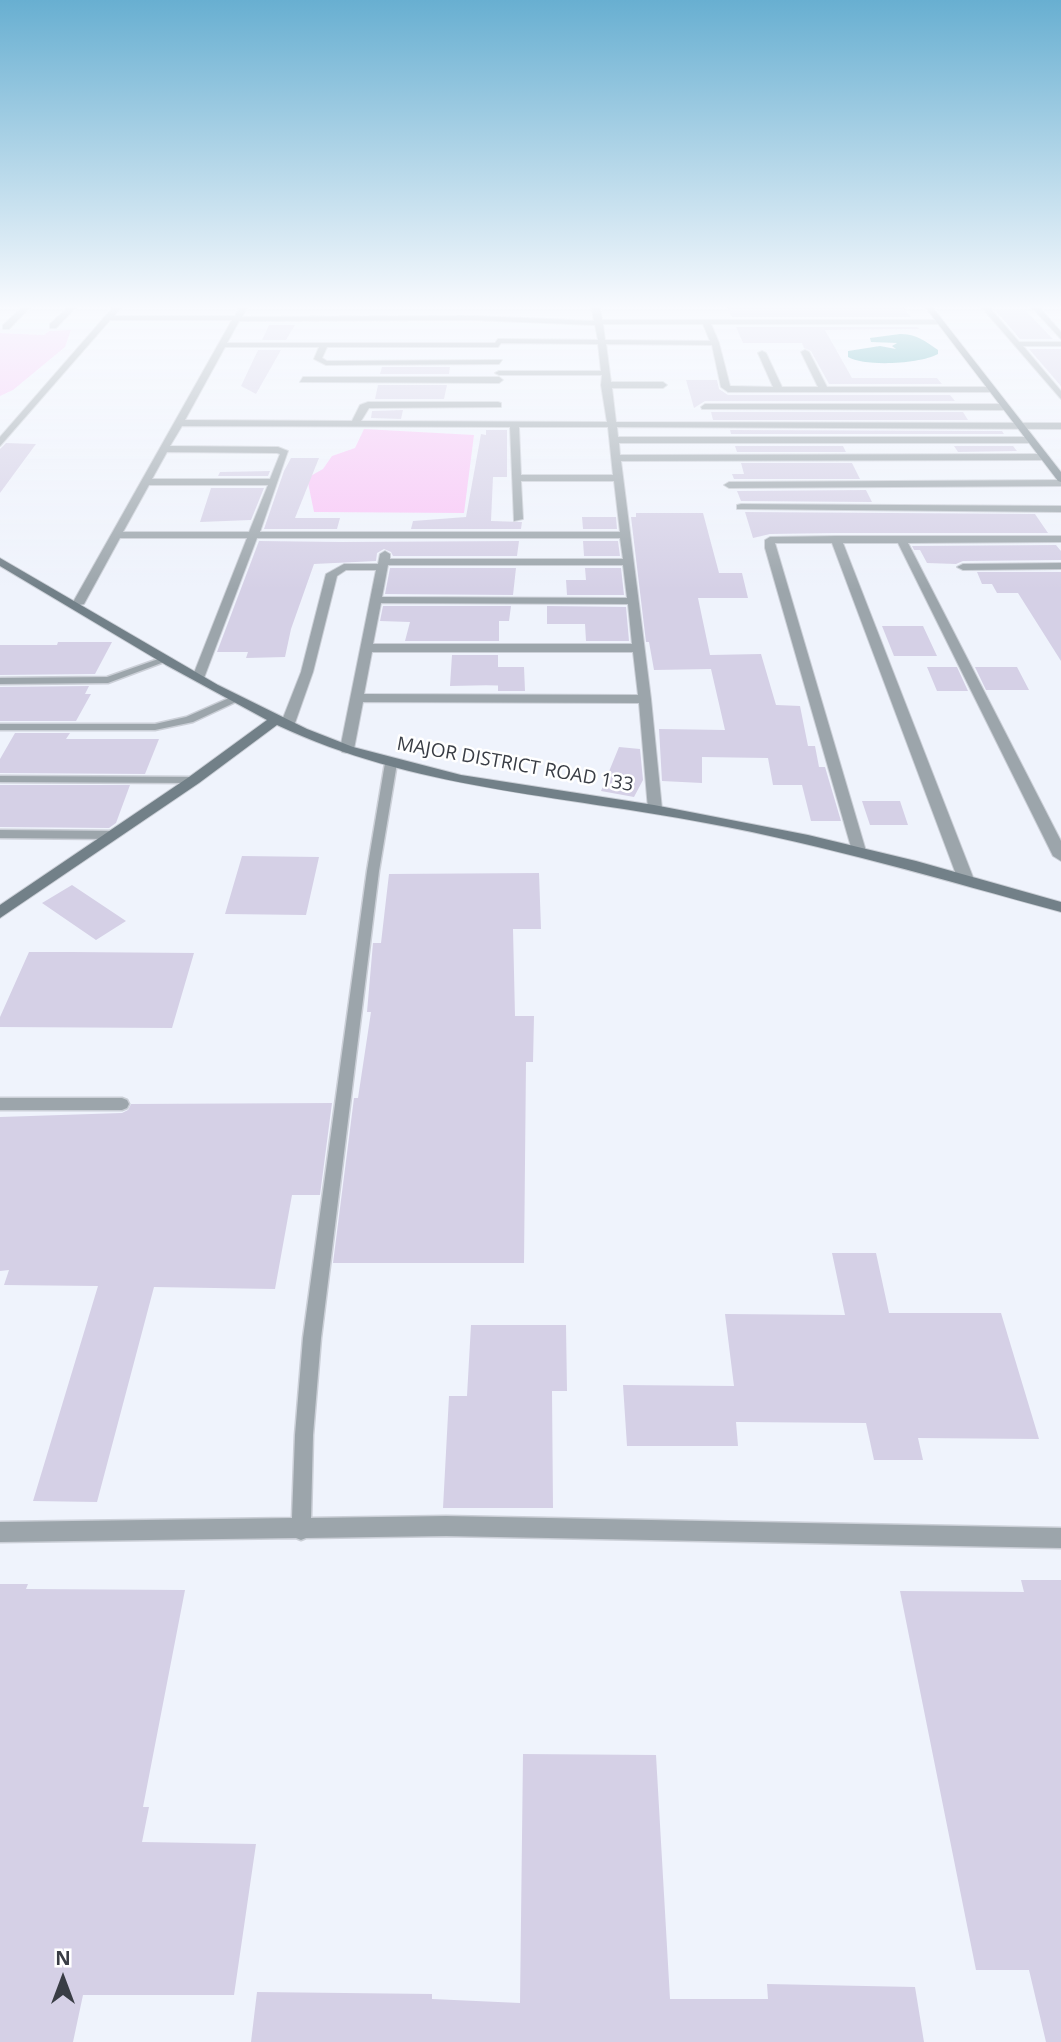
<!DOCTYPE html>
<style>
body{margin:0}
#map{position:relative;width:1061px;height:2042px;overflow:hidden;background:#eff3fc;font-family:"Open Sans",sans-serif}
canvas{display:block}
.north{position:absolute;left:28px;top:1944px;width:70px;height:70px;-webkit-text-stroke:5px #fff;paint-order:stroke;rotate:0deg;font-size:19px;font-weight:700;line-height:28px;text-align:center;color:#393d45}
.north::after{content:'';display:block;margin:auto;width:24px;height:32px;background:#393d45;clip-path:polygon(50% 0,100% 100%,50% 72%,0 100%)}
</style>
<div id="map">
<canvas width="1061" height="2042"></canvas>
<div class="north">N</div>
</div>
<script>
const ctx = document.querySelector('canvas').getContext('2d');
ctx.lineJoin = 'round';
function fillPath(path, color) { ctx.fillStyle = color; ctx.fill(path, 'evenodd'); }
function strokePath(path, color, width, dash) { ctx.strokeStyle = color; ctx.lineWidth = width; ctx.lineCap = dash ? 'butt' : 'round'; ctx.setLineDash(dash || []); ctx.stroke(path); }
function label(font, color, halo, rows, align = 'center') {
  ctx.font = font + ' "Open Sans",sans-serif'; ctx.lineWidth = 5; ctx.setLineDash([]); ctx.textBaseline = 'middle'; ctx.strokeStyle = halo; ctx.fillStyle = color; for (const [text, x, y, turn = 0] of rows) {
    ctx.save(); ctx.translate(x, y); ctx.rotate((+turn || 0) * Math.PI / 180); ctx.textAlign = isNaN(turn) ? turn : align; if (halo) ctx.strokeText(text, 0, 0); ctx.fillText(text, 0, 0); ctx.restore();
  }
}
const green = new Path2D(`
 M71 330 65 347 13 390 0 396V333L44 335 49 331Z
 M364 429 474 435 464 513 314 512 307 478 323 469 332 456 355 448Z`);
const water = new Path2D(`
 M900 334C917 334 925 341 938 350V354C920 364 865 367 848 357V351L880 346 896 349 892 346 897 343 871 342 870 338Z`);
const building = new Path2D(`
 M727 306H902L911 317H732Z
 M996 311H1026L1053 339H1020Z
 M269 325H295L286 340H262Z
 M736 327H917L920 329 825 330 852 378H937L942 384H829L811 351 804 348 802 343H743Z
 M1029 349H1061V387L1060 385Z
 M258 350H281L256 394 241 386Z
 M382 367H450L449 374H380Z
 M686 380H717L719 389 728 395H950L955 401H705L694 408Z
 M378 385H447L444 399H375Z
 M403 410 401 419 371 418 372 411Z
 M711 412H963L968 420H713Z
 M486 430H507V477H493L491 521 522 522 521 529H411L413 521 466 517 481 434 486 435Z
 M730 430 1002 431 1004 434H731Z
 M6 443 36 444 0 493V449Z
 M735 446H843L846 452H737Z
 M954 446H1013L1017 451 958 452Z
 M291 458H319L295 518H340L337 529H264L284 471Z
 M741 463H852L860 479H734L732 474H744Z
 M270 471 268 476H218L220 472Z
 M211 488H264L251 520 200 522Z
 M866 490 872 502 741 501 737 491Z
 M745 512 1035 514 1048 533H836L770 534 753 538Z
 M636 513H703L719 573H742L748 598H698L710 655 761 654 776 705 800 706 808 746H815L819 767H825L841 821H811L802 785H773L768 758 702 757V783L662 781 659 729 725 730 711 669 654 670 649 642H646L631 517H636Z
 M582 517H616L617 529H583Z
 M259 541 341 542 519 541 517 556H393L391 552 384 549 377 553 376 561 314 564 291 629 285 657 246 658 248 652H217Z
 M583 541H618L620 556H584Z
 M1056 545 1061 551V560L963 561 956 564 927 563 920 550H914L912 546Z
 M390 568H516L513 595 385 594Z
 M585 568H621L624 595H567L566 580H586Z
 M977 572H1061V661L1018 593H997L992 584H982Z
 M383 606H511L509 621H499V641H405L410 622 380 621Z
 M547 606 626 607 629 641H586L585 624H547Z
 M882 626H923L937 656H894Z
 M58 642H112L95 674 0 675V645H57Z
 M452 655H498V685L450 686Z
 M498 667H524L525 691H498Z
 M927 667H957L968 691H937Z
 M975 667H1017L1029 690H986Z
 M89 686 85 694H91L76 721H0V687Z
 M15 733H70L66 739H159L145 774 0 773V759Z
 M619 747 640 749 643 780 634 797 601 791Z
 M0 785H130L116 823 109 828 0 827Z
 M862 801H900L908 825H870Z
 M242 856 319 857 306 915 225 914Z
 M539 873 541 929H513L515 1016H534L533 1062H526L524 1263H333L354 1098H358L371 1012H367L373 943H381L389 874Z
 M72 885 126 921 96 940 42 903Z
 M29 952H72L194 953 172 1028 0 1027V1017Z
 M332 1103 320 1195H292L275 1289 154 1287 97 1502 33 1501 98 1286 4 1285 9 1270 0 1271V1117L122 1113 128 1110 131 1104Z
 M832 1253H876L889 1313H1001L1039 1439 918 1438 923 1460H874L866 1423 736 1422 738 1446H627L623 1385 734 1386 725 1314 845 1315Z
 M471 1325H566L567 1391H552L553 1508H443L449 1396H467Z
 M1021 1580H1061V2042H1046L1029 1970H976L900 1591 1024 1592Z
 M0 1584H28L26 1589 185 1590 143 1807H149L142 1842 256 1844 234 1995H83L73 2042H0Z
 M523 1754 656 1755 670 1999H768L767 1984 915 1987 924 2042H251L257 1992 432 1994V1999L520 2003Z`);
const lane = new Path2D(`
 M164 657 172 659 108 683 0 684V678L107 677Z
 M236 695 241 698 240 700 193 722 155 730H0V724H155L186 717Z
 M391 760 397 763 379 871 321 1338 313 1435 311 1518 446 1516 1061 1528V1548L446 1536 306 1538 301 1540 296 1538 0 1542V1522L292 1518 295 1435 303 1338 367 871 385 763Z
 M0 776 194 777 200 780 194 783 0 782Z
 M0 830 114 831 120 835 114 839 0 838Z
 M0 1098H122L127 1100 129 1104 127 1108 122 1110H0Z`);
const street = new Path2D(`
 M26 304H33L9 329H3V325Z
 M72 304H79L56 328H50V324Z
 M116 304H249L242 317 473 316 594 321 591 304H599L602 320H940L943 324H711L719 343 730 386 773 387 758 353 762 351 766 353 782 387H818L801 352 805 350 809 352 827 387H992L995 392H728L721 387 712 345 606 344 611 382H663L667 385 663 388H612L616 422 1061 423V429L617 427 618 437H1030L1035 440 1030 443H619L620 455 1044 454 1049 457 1044 460 621 461 651 699 662 809 655 813 648 809 639 703 363 702 354 749 347 753 342 752 340 749 376 570H346L337 576 313 672 295 723 288 727 281 723 301 672 326 574 344 564H378L380 554 385 551 390 554V559H623L620 538H257L204 678 198 682 192 678 247 538H120L84 604 74 606 72 604 232 320H110L0 446V437ZM121 307H240L235 316H114ZM473 320 595 325 598 340 498 339 495 343H227L239 321ZM603 324H703L710 341 605 340ZM501 343 598 344 601 371H499L495 373 499 375H602L601 385 607 422 361 421 369 408 501 407V403L498 402H368L360 405 352 421 185 420 225 347H319L314 359 326 365 499 364 502 360 327 361 322 358 327 347H498ZM182 426 510 427 514 521 523 519 521 481H614L620 532H260L288 451 278 447 170 446ZM519 427H608L613 475H521ZM167 452 277 453 280 454 270 479H152ZM149 485H268L249 532H123ZM388 565H623L627 598 382 597ZM381 603 628 604 632 644H373ZM372 652H633L638 695 364 694Z
 M979 304H986L1019 342H1061V346H1023L1061 391V399Z
 M1029 304H1036L1061 332V339Z
 M303 377H499L503 380 499 383 300 382Z
 M705 404H1006L1010 407 1006 410 702 409 701 407Z
 M1061 480V486L729 488 724 485 729 482Z
 M741 504 1061 506V512L737 509V505Z
 M836 536H1061V542L908 543 1061 841V861L1053 856 898 543H843L973 877 965 882 957 877 832 543H775L866 851 858 856 853 854 765 548V540L770 537Z
 M1061 563V569L963 570 957 567 963 564Z`);
const secondary = new Path2D(`
 M923 304H930L1061 472V482L1058 481Z
 M0 558 218 685 307 729 353 747 461 775 654 805 808 835 916 861 1061 902V912C943 880 826 845 706 823 561 795 412 789 277 725L199 783 0 918V905L189 777 267 720 166 665 0 566Z`);
const farStreetnames = [
 ["MAJOR DISTRICT ROAD 133",515,765,10]
];
fillPath(green, '#f9c5f6');
fillPath(water, '#48a7af');
fillPath(building, '#d5d0e6');
strokePath(lane, '#cbcfd7', 3);
strokePath(street, '#cbcfd7', 2);
strokePath(secondary, '#cbcfd7', 2);
fillPath(lane, '#9ca5ab');
fillPath(street, '#9ca5ab');
fillPath(secondary, '#728088');
const sky = ctx.createLinearGradient(0, 0, 0, 590);
sky.addColorStop(0, '#68afd1');
sky.addColorStop(0.52, '#f8fafe');
sky.addColorStop(1, '#f8fafe00');
ctx.fillStyle = sky;
ctx.fillRect(0, 0, 1061, 590);
label('19px', '#393d45', '#fff', farStreetnames);
</script>
